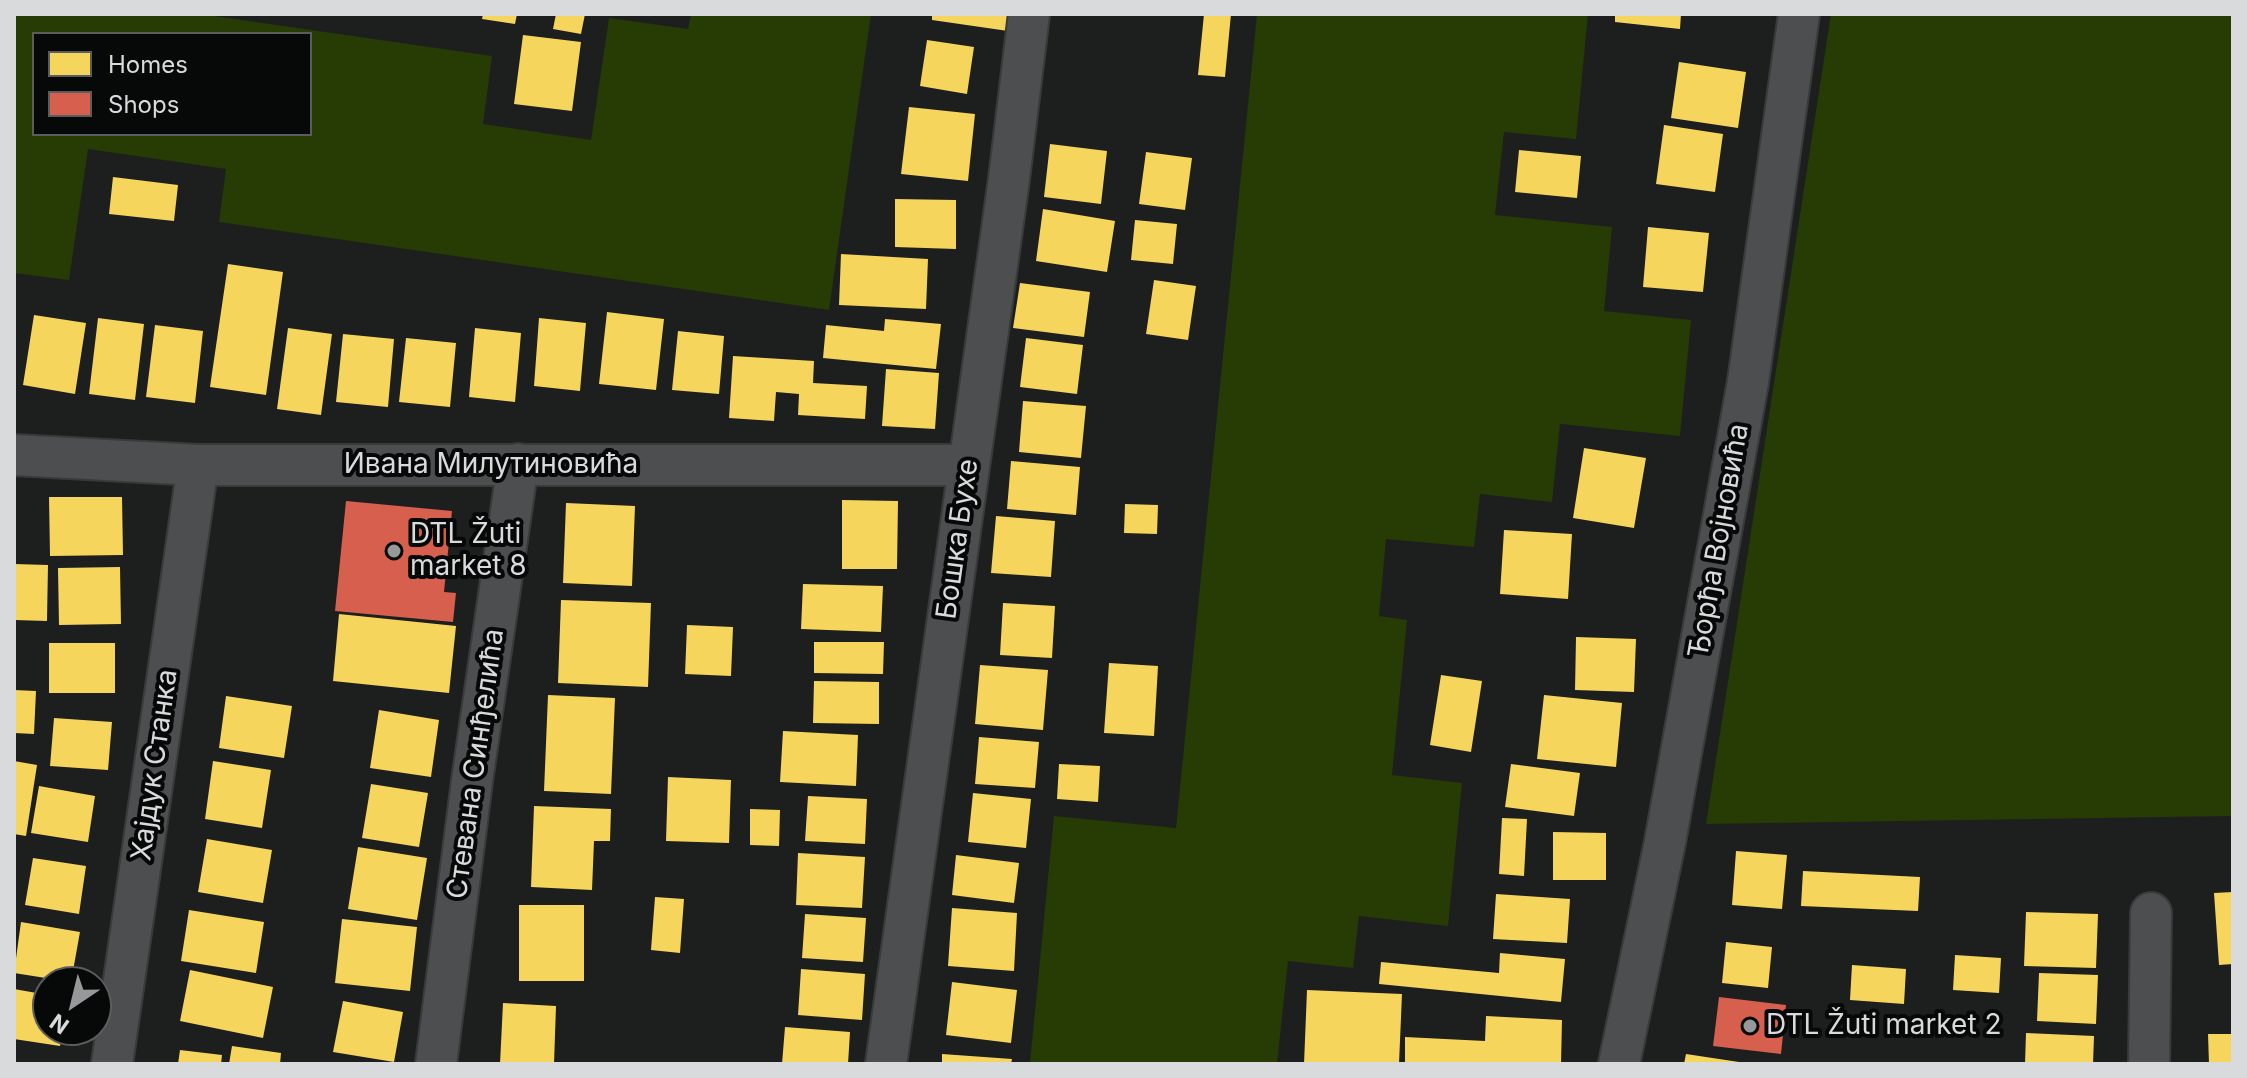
<!DOCTYPE html>
<meta charset="utf-8">
<style>
body{margin:0}
#map{position:relative;width:2247px;height:1078px;overflow:hidden;background:#1d1e1e;font-family:Inter,sans-serif}
canvas{display:block}
.frame{position:absolute;inset:0;border:16px solid #d9dadc;pointer-events:none}
.legend{position:absolute;left:32px;top:32px;width:280px;height:104px;box-sizing:border-box;background:#070808;border:2px solid #5b5c5d;margin:0;padding:10px 14px;list-style:none;font-size:24px;color:#d9dadc}
.legend li{display:flex;align-items:center;gap:16px;height:40px}
.legend b{width:40px;border:2px solid #5b5c5d}
.north{position:absolute;left:32px;top:966px;width:80px;height:80px;box-sizing:border-box;background:#070808;border:2px solid #5b5c5d;border-radius:50%;rotate:215deg;font-size:22px;font-weight:700;line-height:32px;text-align:center;color:#d9dadc}
.north::after{content:'';display:block;margin:auto;width:28px;height:36px;background:#97989a;clip-path:polygon(50% 0,100% 100%,50% 72%,0 100%)}
</style>
<div id="map">
<canvas width="2247" height="1078"></canvas>
<div class="frame"></div>
<ul class="legend">
<li><b style="height:22px;background:#f6d55c"></b>Homes</li>
<li><b style="height:22px;background:#d6604d"></b>Shops</li>
</ul>
<div class="north">N</div>
</div>
<script>
const ctx = document.querySelector('canvas').getContext('2d');
ctx.lineJoin = 'round';
function fillPath(path, color) { ctx.fillStyle = color; ctx.fill(path, 'evenodd'); }
function strokePath(path, color, width, dash) { ctx.strokeStyle = color; ctx.lineWidth = width; ctx.lineCap = dash ? 'butt' : 'round'; ctx.setLineDash(dash || []); ctx.stroke(path); }
function label(font, color, halo, rows, align = 'center') {
  ctx.font = font + ' Inter,sans-serif'; ctx.lineWidth = 8; ctx.setLineDash([]); ctx.textBaseline = 'middle'; ctx.strokeStyle = halo; ctx.fillStyle = color; for (const [text, x, y, turn = 0] of rows) {
    ctx.save(); ctx.translate(x, y); ctx.rotate((+turn || 0) * Math.PI / 180); ctx.textAlign = isNaN(turn) ? turn : align; if (halo) ctx.strokeText(text, 0, 0); ctx.fillText(text, 0, 0); ctx.restore();
  }
}
const green = new Path2D(`
 M14 14H200L492 56 483 124 591 140 609 18 688 29 691 14H871L829 310 219 222 226 169 88 149 69 280 14 273ZM34 34H310V134H34Z
 M1257 14H1588L1576 139 1504 132 1495 215 1612 227 1604 311 1691 320 1680 436 1560 424 1552 502 1480 494 1474 547 1386 539 1379 616 1407 620 1392 775 1462 783 1448 926 1359 916 1353 968 1288 961 1277 1064 1030 1063 1054 816 1176 828Z
 M1831 14H2233V816L1706 824Z`);
const homes = new Path2D(`
 M483 14H517L515 24 482 19Z
 M556 14H585L581 34 553 29Z
 M932 14H1010L1008 31 932 20Z
 M1204 14H1231L1225 77 1198 75Z
 M1615 14H1681L1680 29 1615 22Z
 M523 35 581 42 572 111 514 104Z
 M927 40 974 47 967 94 920 86Z
 M1679 62 1746 72 1738 128 1671 118Z
 M909 107 975 114 968 181 901 174Z
 M1664 125 1723 134 1715 192 1656 184Z
 M1050 144 1107 151 1101 204 1044 197Z
 M1519 150 1581 156 1577 198 1515 192Z
 M1146 152 1192 158 1185 210 1139 204Z
 M113 177 178 185 174 221 109 214Z
 M895 199 956 200V249L895 247Z
 M1043 209 1115 221 1107 272 1036 261Z
 M1135 220 1177 224 1173 264 1131 260Z
 M1648 227 1709 233 1703 292 1643 287Z
 M841 254 928 259 926 309 839 305Z
 M228 264 283 272 266 395 210 387Z
 M1154 280 1196 286 1188 340 1146 334Z
 M1020 283 1090 292 1084 337 1013 328Z
 M607 312 664 319 656 390 599 384Z
 M34 315 86 323 75 394 23 385Z
 M98 318 144 324 135 400 89 394Z
 M539 318 586 323 580 391 534 386Z
 M885 319 941 324 936 369 823 358 826 325 884 331Z
 M155 325 203 331 195 403 146 397Z
 M288 328 332 334 321 415 277 409Z
 M475 328 521 333 515 402 469 397Z
 M678 331 724 336 719 394 672 390Z
 M343 334 394 339 388 407 336 402Z
 M406 338 456 343 450 407 399 402Z
 M1026 338 1083 345 1077 394 1020 387Z
 M733 356 814 361 813 383 867 386 865 419 798 415 799 394 776 392 774 421 729 418Z
 M886 369 939 373 935 429 882 426Z
 M1023 401 1086 406 1081 458 1019 452Z
 M1584 448 1646 458 1634 528 1573 518Z
 M1011 461 1080 467 1076 515 1007 509Z
 M49 497H122L123 555 50 556Z
 M842 500 898 501 897 569H842Z
 M566 503 635 506 632 586 563 583Z
 M1125 504 1158 505 1157 534 1124 533Z
 M996 516 1055 521 1051 577 991 573Z
 M1504 530 1572 534 1568 599 1500 594Z
 M14 564 48 565 47 621 14 620Z
 M120 567 121 624 59 625 58 568Z
 M803 584 883 586 881 632 801 629Z
 M561 600 651 603 648 687 558 683Z
 M1003 603 1055 606 1052 658 1000 655Z
 M339 614 456 626 449 693 333 681Z
 M687 625 733 627 731 676 685 674Z
 M1576 637 1636 639 1634 692 1575 690Z
 M814 642H884L883 674 814 673Z
 M49 643H115V693H49Z
 M1109 663 1158 666 1154 736 1104 733Z
 M980 665 1048 670 1043 730 975 724Z
 M1441 675 1482 681 1471 752 1430 745Z
 M814 681 879 682V724L813 723Z
 M14 690 36 691 34 734 14 733Z
 M548 695 615 698 611 794 544 791Z
 M1544 695 1622 703 1616 767 1537 759Z
 M226 696 292 706 284 758 219 748Z
 M379 710 439 720 431 777 370 768Z
 M54 718 112 722 108 770 50 766Z
 M783 731 858 735 856 786 780 782Z
 M979 737 1039 742 1035 788 975 784Z
 M14 761 37 765 26 836 14 834Z
 M213 761 271 770 262 828 205 819Z
 M1059 764 1100 766 1098 802 1057 799Z
 M1511 764 1580 773 1574 816 1505 807Z
 M668 777 731 780 729 843 666 841Z
 M371 784 428 793 419 847 362 838Z
 M39 786 95 796 88 842 31 833Z
 M973 793 1031 799 1026 848 968 842Z
 M808 796 867 799 865 844 805 841Z
 M534 806 611 809 610 841H594L592 890 531 887Z
 M750 809 780 810 779 846 750 845Z
 M1502 818 1527 819 1524 876 1499 874Z
 M1553 832 1606 833V880H1553Z
 M207 839 272 850 263 903 198 892Z
 M358 847 427 858 417 920 348 909Z
 M1736 851 1787 855 1782 909 1732 905Z
 M798 853 865 857 862 908 796 905Z
 M956 855 1019 863 1014 903 952 895Z
 M33 858 86 866 79 914 25 905Z
 M1803 871 1920 877 1918 911 1801 906Z
 M2233 892V964L2219 965 2214 893Z
 M1496 894 1570 899 1567 943 1493 939Z
 M655 897 684 899 680 953 651 950Z
 M519 905H584V981H519Z
 M952 908 1017 913 1014 971 948 966Z
 M189 910 264 922 256 973 181 961Z
 M2026 912 2098 914 2096 968 2024 966Z
 M805 914 866 918 863 962 802 958Z
 M342 919 417 927 410 991 335 983Z
 M21 922 80 932 71 982 14 973Z
 M1726 942 1772 947 1768 988 1722 983Z
 M1500 953 1565 959 1561 1002 1379 984 1381 962 1499 973Z
 M1955 955 2001 958 1999 993 1953 990Z
 M1852 965 1906 969 1904 1004 1850 1000Z
 M801 969 865 974 862 1020 798 1015Z
 M190 970 273 987 263 1038 180 1021Z
 M2039 973 2098 975 2096 1024 2037 1021Z
 M952 982 1017 990 1011 1043 946 1035Z
 M14 989 48 995V1030H63L60 1046 14 1039Z
 M1307 990 1402 994 1399 1064H1304Z
 M343 1001 403 1012 394 1062 333 1052Z
 M503 1003 556 1006 554 1064H500Z
 M1486 1016 1562 1020 1561 1064H1405V1037L1485 1041Z
 M785 1027 850 1032 848 1064H782Z
 M2026 1033 2094 1036 2093 1064H2025Z
 M2208 1034H2233V1064H2209Z
 M232 1046 281 1053 280 1064H229Z
 M180 1050 222 1055 221 1064H178Z
 M942 1054 1012 1059 1011 1064H942Z
 M1686 1054 1739 1062V1064H1684Z`);
const shops = new Path2D(`
 M346 501 452 511 444 592 456 593 453 622 335 611Z
 M1719 997 1786 1005 1781 1054 1713 1046Z`);
const street = new Path2D(`
 M14 455 198 465H968
 M112 1064 198 465
 M436 1064 472 781 518 464
 M886 1064 1009 179 1029 14
 M1619 1064 1665 842 1748 382 1799 14
 M2149 1064 2151 913`);
const markers = [
 [394,551,8,"#97989a"],
 [1750,1026,8,"#97989a"]
];
const streetNames = [
 ["Ивана Милутиновића",491,465],
 ["Бошка Бухе",958,539,-82],
 ["Ђорђа Војновића",1719,541,-80],
 ["Стевана Синђелића",476,764,-82],
 ["Хајдук Станка",155,765,-82]
];
const poiNames = [
 ["DTL Žuti",410,535],
 ["market 8",410,567],
 ["DTL Žuti market 2",1766,1026]
];
fillPath(green, '#273b04');
fillPath(homes, '#f6d55c');
fillPath(shops, '#d6604d');
strokePath(street, '#393a3a', 44);
strokePath(street, '#4d4e4f', 40);
for (const [x, y, r, color] of markers) { const dot = new Path2D(); dot.arc(x, y, r, 0, 2 * Math.PI); ctx.fillStyle = color; ctx.fill(dot); strokePath(dot, '#070808', 3); }
label('28px', '#d9dadc', '#070808', streetNames);
label('28px', '#d9dadc', '#070808', poiNames, 'left');
</script>
